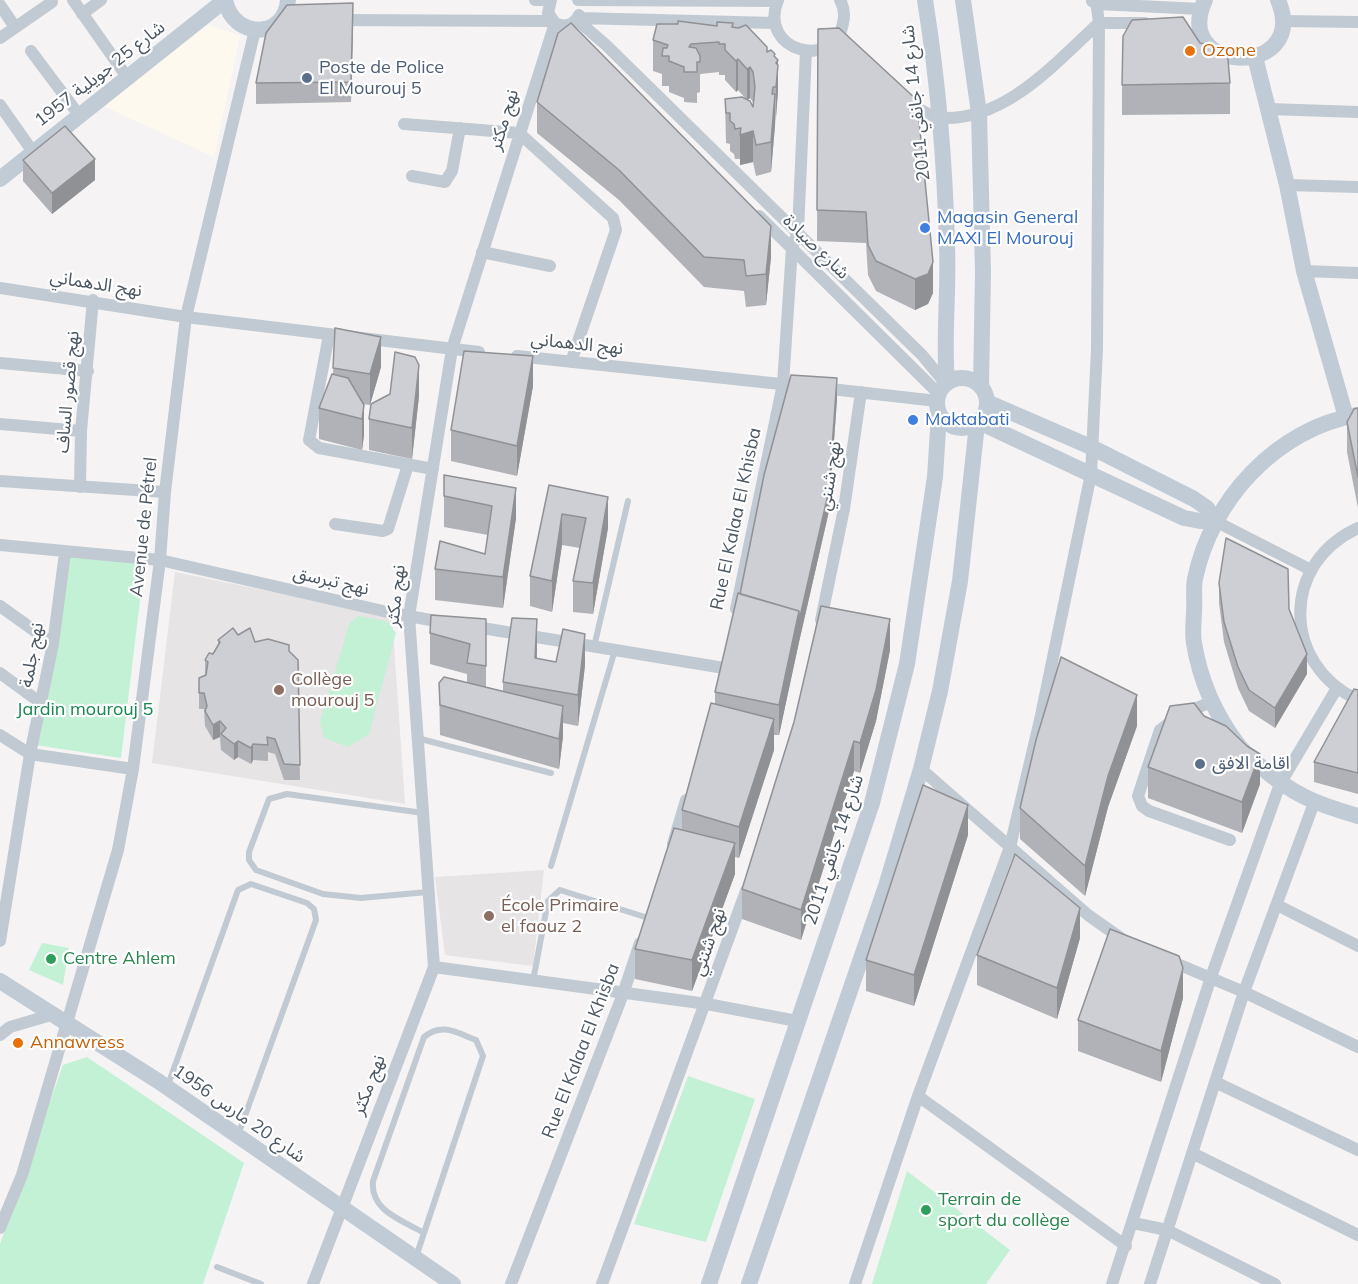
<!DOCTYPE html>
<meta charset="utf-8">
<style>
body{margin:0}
canvas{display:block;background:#f5f3f3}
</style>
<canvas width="1358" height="1284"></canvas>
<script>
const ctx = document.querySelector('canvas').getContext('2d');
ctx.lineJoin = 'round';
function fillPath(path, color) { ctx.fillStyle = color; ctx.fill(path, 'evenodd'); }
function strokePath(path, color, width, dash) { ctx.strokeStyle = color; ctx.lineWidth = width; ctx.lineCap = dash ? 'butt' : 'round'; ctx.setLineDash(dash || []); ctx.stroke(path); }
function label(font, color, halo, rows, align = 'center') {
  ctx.font = font + ' Mulish,"Noto Sans Arabic",sans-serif'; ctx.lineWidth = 4.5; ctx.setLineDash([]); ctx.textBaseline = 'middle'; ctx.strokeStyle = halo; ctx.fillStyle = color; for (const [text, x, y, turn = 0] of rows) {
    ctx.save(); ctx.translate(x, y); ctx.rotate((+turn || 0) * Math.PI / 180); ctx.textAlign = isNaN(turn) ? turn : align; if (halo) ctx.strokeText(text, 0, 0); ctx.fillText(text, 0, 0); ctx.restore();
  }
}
const commercial = new Path2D(`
 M207 24 240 36 214 157 103 106Z`);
const education = new Path2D(`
 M175 572 392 616 405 804 152 763Z
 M544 870 533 966 445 955 435 877Z`);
const green = new Path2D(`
 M70 554 136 559 142 584 121 758 35 745Z
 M358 616 386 621 396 633 369 734 348 747 324 738 320 722 349 624Z
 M42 943 69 948 63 985 29 970Z
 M87 1057 244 1163 203 1284H0V1244L63 1065Z
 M688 1076 755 1099 706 1242 634 1224Z
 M907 1171 1010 1250 986 1284H872Z`);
const lane = new Path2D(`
 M594 647 628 501
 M417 738 551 773
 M423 813 287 794 269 799 249 852V860L256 870 323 894 361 898 428 892
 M551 866 615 650
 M533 981 548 901 560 890 648 918
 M168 1085 238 890 251 884 307 903 314 909 316 920 238 1135
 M416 1257 483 1056 476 1040C457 1033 442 1022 424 1037L373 1181C370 1211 402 1220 424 1233
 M217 1267 261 1284`);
const street = new Path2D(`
 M73 0 127 77
 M535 0H551
 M551 0 548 13 555 23C565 28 574 25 579 15
 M578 0 778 1
 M778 0C757 52 835 71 843 23 845 15 844 7 840 0
 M1092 1 1097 4 1201 9
 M0 5 15 27
 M82 14 101 0
 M578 18 775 23
 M338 20 552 21
 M577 20 606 45 922 355 946 384
 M1282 21 1358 22
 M0 38 52 2
 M31 51 79 115
 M904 100C914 106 930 117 941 118 1006 121 1055 63 1099 23H1145
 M0 105 33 152
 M1269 109 1358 112
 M404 124 519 133 613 218 616 230 571 362
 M412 176 445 182 452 171 460 128
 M1287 185 1358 187
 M759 216 939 394
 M482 252 550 266
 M1304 271 1358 273
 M0 288 186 317 479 352
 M329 335 309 440 319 448 433 469
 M517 356 790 385
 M0 363 88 371
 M822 388 937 401
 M0 424 81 431
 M0 481 165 492
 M80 487 81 431 93 300
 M1215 521 1311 570
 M335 524 383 531 388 529 408 465
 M1358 528C1281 563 1281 664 1358 700
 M0 545 160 560 392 613 447 623
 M0 606 53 644
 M736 609 783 384 792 248 798 231 806 51
 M821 620 844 509 861 392
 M470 626 724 668
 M0 673 41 703
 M1211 702 1180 715 1160 730 1138 796 1142 806 1149 811 1230 840
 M0 735 30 754 133 769
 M921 769 1088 915 1122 939
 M673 844 686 800
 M1277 905 1358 946
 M0 941 30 754 53 644 65 553
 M1168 960 1244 992 1358 1047
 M434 967 707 1004 797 1021
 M0 1035 10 1027 51 1015
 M1215 1082 1358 1150
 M918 1096 1126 1246
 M1192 1153 1358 1235
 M1133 1223 1167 1230 1275 1284
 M0 1228 22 1175 118 850 133 769 160 560 165 492 186 317 255 30
 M313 1284 434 967 409 616 452 349 555 23
 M511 1284 623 994 640 943
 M602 1284 746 891
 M855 1284 918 1096 1010 847 1040 720 1091 474 1097 349 1099 23 1096 0
 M1112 1284 1211 977 1280 784 1337 688
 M1150 1284 1244 992 1314 803`);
const secondary = new Path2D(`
 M225 0C233 39 285 40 288 0
 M925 0C938 81 945 164 947 246 949 292 943 337 947 383
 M963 0 979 113 983 272 981 386
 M1205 0C1170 76 1311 78 1278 0
 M1255 57 1287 185 1304 271 1346 417
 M0 179 225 0
 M937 403a25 25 0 1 1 50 0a25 25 0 1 1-50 0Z
 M1358 415C1277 428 1211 500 1195 579 1193 589 1195 601 1194 611 1194 621 1192 633 1194 643 1200 680 1216 716 1239 746 1244 753 1252 759 1259 765 1291 794 1316 804 1358 816
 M979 422 1184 518 1200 521H1215L1207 508 1194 499 1091 447 987 402
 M0 981 158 1081 453 1284
 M709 1284 872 803 907 664 935 477 939 414
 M749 1284 886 886 921 769 940 691 960 581 977 424`);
const wall = new Path2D(`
 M353 24 351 102 256 104V83Z
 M717 26 733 27 775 57 778 91 771 172 756 176 753 162 740 165V159H735L734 154 730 151V144L726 143 725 99 753 107V102L750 98 747 100 738 90 736 92 725 80V75H719V72L700 74V92L697 93V103L684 102V98L669 92V86H662V74L653 71V40Z
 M818 29 933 293 928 304 915 310 876 291 868 275 866 243 817 241Z
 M1200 43 1230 83V114L1122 115V85Z
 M537 102 771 257 766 305 746 307 744 291 704 287 619 200 537 133Z
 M23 160 95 180 52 214 23 181Z
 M335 328 381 367 370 405 363 404 364 435 362 450 319 439V408L333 374Z
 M533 386 517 476 451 461V430Z
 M390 394 419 396 412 459 369 450V419Z
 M837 399 829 511 799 642 779 735H774V750L739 858 735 857V874L692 991 635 979V949L682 830V810L715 704V692L740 594Z
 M1358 408V508L1347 452V422Z
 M444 475 516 518 503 608 435 600V569L485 554 488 535 444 527Z
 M549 485 608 528 593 614 573 612V581L580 548 562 545 552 612 530 606V576Z
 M1219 583 1289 609 1307 674 1275 728 1249 711 1238 688 1224 642 1219 603Z
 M486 619V687L503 691V682L537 650V659L556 662 585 665 578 726 563 723V736L559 769 440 735 439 683H467V674L430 664V633Z
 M238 635 255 642 289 651 298 660 300 780H284L275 754 268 752V761L253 760 251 764 238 757 234 760 221 750 220 737 213 740 205 726 204 709H199V678L205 675V660L213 654 218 645V640Z
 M890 650 876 721 860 773 854 771 801 940 742 919V889Z
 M1358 690V794L1314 782V762Z
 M1137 726 1108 807 1085 896 1020 839V808Z
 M1148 767 1260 784 1242 833 1148 798Z
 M968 835 914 1006 866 991V960Z
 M1080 938 1057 1019 977 985V955Z
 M1183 998 1161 1082 1078 1051V1020Z`);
const shadedWall = new Path2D(`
 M353 3V24L351 102V82Z
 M738 59V90L736 92V61Z
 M778 60V91L776 118V63Z
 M750 67V98L747 100V69Z
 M775 94V125L771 172V142Z
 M753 131V162L740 165V135Z
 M95 159V180L52 214V193Z
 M771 226V257L766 305V274Z
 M933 262V293L928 304 915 310V279Z
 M381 337V367L370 405V374Z
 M533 356V386L517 476V446Z
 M419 365V396L412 459V428Z
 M837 378V399L829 511 799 642V621Z
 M364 405V435L362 450V419Z
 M516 488V518L503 608V577Z
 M608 497V528L593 614V583Z
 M562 514V545L552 612V581Z
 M799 611V642L779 735V705Z
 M537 619V650L535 689V658Z
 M890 619V650L876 721 860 773V743Z
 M585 634V665L578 726V695Z
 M1307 654V674L1275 728V708Z
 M1137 695V726L1108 807 1085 896V866L1108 776Z
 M563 706V736L559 769V739Z
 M774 719V750L739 858V827Z
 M220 721V737L213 740V725Z
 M238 741V757L234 760V744Z
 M854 741V771L801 940V910Z
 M253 744V760L251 764V748Z
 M1260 754V784L1242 833V802Z
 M968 805V835L914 1006V975Z
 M735 843V874L692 991V960Z
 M1080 908V938L1057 1019V988Z
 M1183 968V998L1161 1082V1051Z`);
const building = new Path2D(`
 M353 3 351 82 256 83 266 33 287 5Z
 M1183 17 1200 43 1227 48 1230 83 1122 85 1123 36 1132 20Z
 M678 21 717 26V22L733 23 732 27 738 28 746 25 767 47V52L771 50 775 54 774 56 778 60 776 63 778 65 776 87H773L772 94H775L771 142 756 145 753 131 740 135 741 128 735 129 734 124 730 121V113H726L725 99 742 97 750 101 753 107 755 87 753 72 750 67 747 69 738 59 736 61 725 50V44H719V42L691 44 689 47 696 48 700 56V62H697V72H684V67L669 61V56H662L663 48H667L668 45 653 40 657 24H678Z
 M571 23 771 226 766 274 746 276 744 260 704 257 619 170 537 102 558 33Z
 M839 28 917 100 933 262 928 274 915 279 876 261 868 245 866 212 817 210 818 29Z
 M65 126 95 159 52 193 23 160Z
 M335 328 381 337 370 374 333 368Z
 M464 351 533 356 517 446 451 430Z
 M395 352 415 357 419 365 412 428 369 419 371 404 390 394Z
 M332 374 348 378 364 405 362 419 319 408Z
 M791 375 837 378 829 490 799 621V611L740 594 764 475Z
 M1358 408V477L1347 422 1354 409Z
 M444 475 516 488 503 577 435 569 440 541 485 554 492 506 444 496Z
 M549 485 608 497 593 583 573 581 586 518 562 514 552 581 530 576Z
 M1226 538 1288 569 1289 609 1307 654 1275 708 1249 690 1238 667 1224 622 1219 583Z
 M738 593 799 611 779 705 715 692Z
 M821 606 890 619 876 690 860 743 854 741 801 910 742 889 794 722Z
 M431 615 486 619V666L467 663 470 644 430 633Z
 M512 618 537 619 535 658 556 662 563 629 585 634 578 695 503 682Z
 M233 628 238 635 250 628 255 642 268 639 289 645V651L298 660 300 765 284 764 275 739 267 737 268 745 253 744 251 748 238 741 234 744 221 734 226 728 220 721 213 725 205 711 207 706 204 693H199V678L206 675 208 662 205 660 209 653 213 654 220 642 218 640Z
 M1061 657 1137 695 1108 776 1085 866 1020 808 1036 740Z
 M444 677 563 706 559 739 440 705 439 683Z
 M1354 689 1358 690V773L1314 762Z
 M711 703 774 719 739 827 682 810Z
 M1194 703 1204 716 1226 726 1247 746 1260 754 1242 802 1148 767 1170 706Z
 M923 785 968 805 914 975 866 960Z
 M674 828 735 843 692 960 635 949Z
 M1015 854 1080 908 1057 988 977 955Z
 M1110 929 1179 956 1183 968 1161 1051 1078 1020Z`);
const markers = [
 [1190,51,6,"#e8710a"],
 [307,78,6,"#5c6f8a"],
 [925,228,6,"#3f7fe0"],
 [913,420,6,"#3f7fe0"],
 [279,690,6,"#8d6e63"],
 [1200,764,6,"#5c6f8a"],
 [489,916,6,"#8d6e63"],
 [51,959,6,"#2e9e5b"],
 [18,1043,6,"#e8710a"],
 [926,1210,6,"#2e9e5b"]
];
const foodNames = [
 ["Ozone",1202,51],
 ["Annawress",30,1043]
];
const serviceNames = [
 ["Poste de Police",319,68],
 ["El Mourouj 5",319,89],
 ["اقامة الافق",1212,764]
];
const streetNames = [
 ["شارع 25 جويلية 1957",100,74,-38],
 ["شارع 14 جانفي 2011",916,103,-96],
 ["نهج مكثر",504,120,-73],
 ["شارع صيادة",816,247,44],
 ["نهج الدهماني",96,284,9],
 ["نهج الدهماني",577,344,6],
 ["نهج قصور الساف",68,392,-85],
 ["نهج شنني",830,476,-81],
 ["Rue El Kalaa El Khisba",736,519,-78],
 ["Avenue de Pétrel",144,527,-84],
 ["نهج تبرسق",331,581,13],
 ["نهج مكثر",396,596,-84],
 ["نهج جلمة",32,655,-80],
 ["شارع 14 جانفي 2011",834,850,-72],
 ["نهج شنني",709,942,-71],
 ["Rue El Kalaa El Khisba",581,1051,-69],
 ["نهج مكثر",369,1085,-69],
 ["شارع 20 مارس 1956",239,1114,35]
];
const shopNames = [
 ["Magasin General",937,218],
 ["MAXI El Mourouj",937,239],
 ["Maktabati",925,420]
];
const educationNames = [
 ["Collège",291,680],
 ["mourouj 5",291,701],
 ["École Primaire",501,906],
 ["el faouz 2",501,927]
];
const parkNames = [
 ["Jardin mourouj 5",85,710]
];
const leisureNames = [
 ["Centre Ahlem",63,959],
 ["Terrain de",938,1200],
 ["sport du collège",938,1221]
];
fillPath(commercial, '#fdf9ef');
fillPath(education, '#e6e4e5');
fillPath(green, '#c3f1d5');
strokePath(lane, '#c1cad2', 6);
strokePath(street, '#c1cad2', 12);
strokePath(secondary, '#c1cbd6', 16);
fillPath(wall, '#b0b2b7');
fillPath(shadedWall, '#909195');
fillPath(building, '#cdcfd5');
strokePath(building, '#909195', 1.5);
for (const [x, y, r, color] of markers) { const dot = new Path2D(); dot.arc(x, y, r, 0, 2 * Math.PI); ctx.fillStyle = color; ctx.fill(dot); strokePath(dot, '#fff', 2); }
label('18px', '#c56008', '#fff', foodNames, 'left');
label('18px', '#4e5e75', '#fff', serviceNames, 'left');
label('18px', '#4a5661', '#fff', streetNames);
label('18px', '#366cbe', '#fff', shopNames, 'left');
label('18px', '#785e54', '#fff', educationNames, 'left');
label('18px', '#17864f', '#fff', parkNames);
label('18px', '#27864d', '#fff', leisureNames, 'left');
</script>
